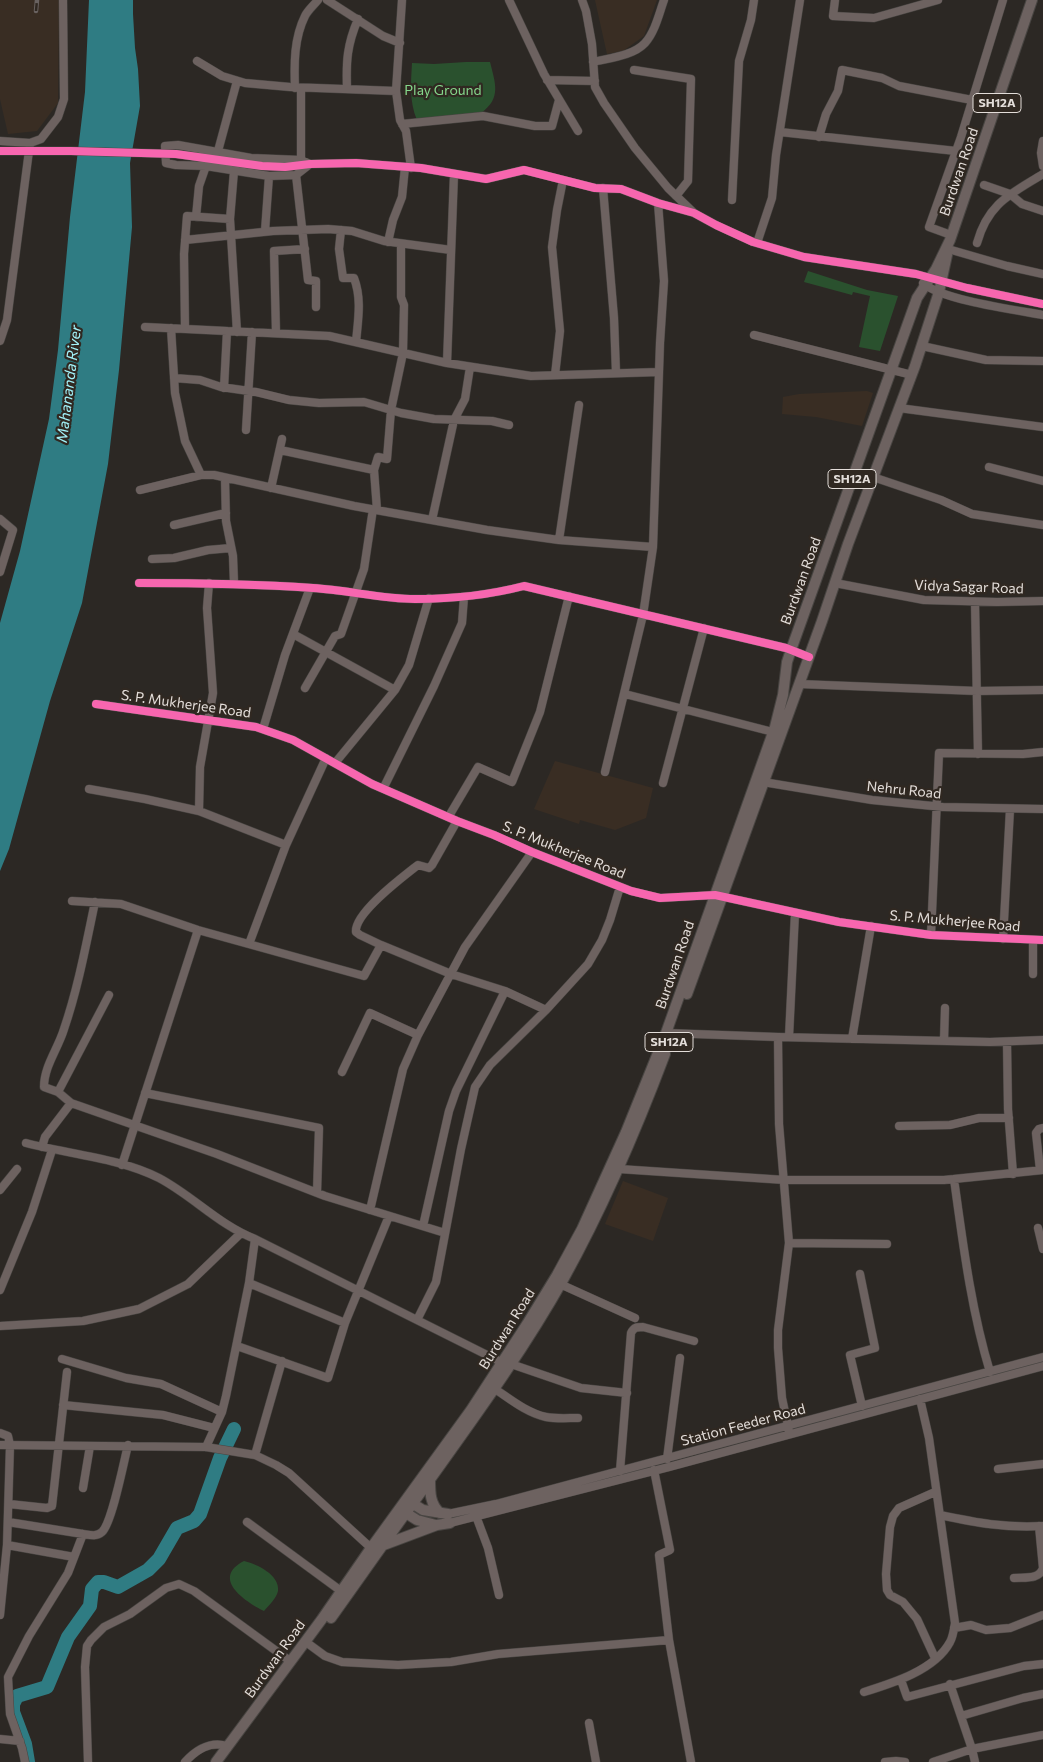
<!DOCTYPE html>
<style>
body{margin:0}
canvas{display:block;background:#2c2824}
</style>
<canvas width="1043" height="1762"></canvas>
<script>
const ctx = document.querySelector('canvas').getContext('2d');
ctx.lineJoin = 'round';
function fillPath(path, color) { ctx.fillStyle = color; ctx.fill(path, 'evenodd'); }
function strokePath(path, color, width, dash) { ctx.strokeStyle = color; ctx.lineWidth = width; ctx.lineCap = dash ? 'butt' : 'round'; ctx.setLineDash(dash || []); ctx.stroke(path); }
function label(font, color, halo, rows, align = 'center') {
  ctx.font = font + ' Commissioner,sans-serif'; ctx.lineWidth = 4.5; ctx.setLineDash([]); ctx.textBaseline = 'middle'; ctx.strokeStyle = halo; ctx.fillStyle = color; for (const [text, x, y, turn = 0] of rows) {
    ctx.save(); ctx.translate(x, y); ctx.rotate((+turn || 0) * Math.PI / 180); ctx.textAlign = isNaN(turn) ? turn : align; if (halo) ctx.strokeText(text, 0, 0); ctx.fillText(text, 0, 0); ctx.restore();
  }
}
const built = new Path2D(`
 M0 0H59L58 103 37 131 8 134 0 99Z
 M595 0H657L644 36 623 51 607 54Z
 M867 391 873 393 862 426 816 417 782 414 783 397 799 394Z
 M555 761 653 788 646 818 615 830 580 820 579 824 534 809Z
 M623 1181 668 1198 653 1241 605 1224Z`);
const green = new Path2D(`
 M466 62H490C495 83 502 98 481 113L417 120C409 101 411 82 412 63L434 64Z
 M808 271 867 290 898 296 880 351 859 347 870 296 853 292 852 295 804 282Z
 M244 1561C257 1564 280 1575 278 1591 276 1599 269 1605 264 1611 244 1601 211 1578 244 1561Z`);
const water = new Path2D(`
 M89 0H133V14L135 48 138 69 140 106 130 163 132 227 119 370 108 464 82 603 50 701 9 849 0 871V623L20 551 49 419 58 350 70 217 85 92Z`);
const river = new Path2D(`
 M28 1762 25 1744 13 1712V1704L17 1696 47 1687 68 1637 90 1606 92 1589 98 1582H104L118 1587 148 1570 159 1559 177 1528 194 1521 200 1514 220 1458 234 1429`);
const minor = new Path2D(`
 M327 0 383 36 400 43
 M402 0 396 91 400 120 406 131 411 168
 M509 0 544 74 578 131
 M582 0 586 11 592 44 595 87 604 103 635 148 668 188 693 212
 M835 0 833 16 874 18 938 0
 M197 61 222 76 245 83 290 87 396 91
 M593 62C609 58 633 56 645 43 655 32 659 14 664 0
 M634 70 691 79 688 181 676 196
 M547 80 595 81
 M295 88C294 64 294 38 305 16 308 10 314 5 318 0
 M301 88V160
 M347 89C346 61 347 45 358 19
 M402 124 483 116 535 126H552L559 100
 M780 132 956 151
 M819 137 826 114 838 91 842 70 882 78 899 86 972 100
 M0 141 30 143 41 139 58 117 64 99 63 0
 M1043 141 1041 153 1043 166
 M178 145 251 158 301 160 310 164 296 175 269 176 206 166 176 165 166 163 165 146Z
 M218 151 237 81
 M176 154 262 166 285 167 310 164 356 163 421 168 486 179 524 170 595 188 621 189 658 203 694 213 716 225 753 242 804 257 916 274 967 288 1043 304
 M234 171 230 219 237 332
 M296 175 308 280 316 281V307
 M984 185 1010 194 1022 204 1043 211
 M603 188 614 318 616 373
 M732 200 739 61 751 20 754 0
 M196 217 199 186 206 166
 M341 230 339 249 343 278H354C362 299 358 320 356 342
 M265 231 269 176
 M951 235 929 227 961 137 1003 0
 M185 240 273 231 328 229 352 231 384 241 451 250
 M388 242 393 220 402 197 405 167
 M757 243 772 198 776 155 800 0
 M977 243C988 203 1011 194 1043 174
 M948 249 1007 266 1043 274
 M923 283C941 300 1016 310 1043 315
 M145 327 329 336 447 363 531 376 659 372
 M171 328 175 393 185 441 201 475
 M185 329 184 254 187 216 230 219
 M276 333 274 251 305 249
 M754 335 912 375
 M0 341 7 320 30 143
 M922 346 986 360 1043 361
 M447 363 454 174
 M555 375 560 331 552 247 557 210 563 180
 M174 378 200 380 221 387 256 392 289 400 319 403 364 402 401 413 434 419 492 421 509 425
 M224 388 227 331
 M899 408 1043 427
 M246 430 252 332
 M280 450 374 470 377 510
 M989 467 1043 481
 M374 470 378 457 387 459 391 410 403 353 404 305 401 297V244
 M873 477 941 500 972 514 1043 525
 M225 478 226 521 233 556 234 583
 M271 488 282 439
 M140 490 201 475H214L354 506 487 530 559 540 653 547
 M0 519 13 530 0 572
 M432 520 454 420 465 399 470 367
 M174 525 226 513
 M559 540 579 405
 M152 559 174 558 208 550 231 548
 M139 583C197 583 255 584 313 588 347 590 382 599 415 599 452 599 489 595 524 586L786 648 809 657
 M835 583 924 600 997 602 1043 601
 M975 602 978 754
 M293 634 395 690
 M799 684 977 691 1043 690
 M305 688 335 636 341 634 364 569 373 509
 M625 694 773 732
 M96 704 256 727 293 740 372 784 457 821 494 835 532 852 631 891 660 898 715 895 839 922 931 935 1043 940
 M263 729 285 655 310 588
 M335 763 395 690 409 665 429 598
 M605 772 643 615 653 547 660 343 664 281 658 203
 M763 782 872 800 943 807 1043 809
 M663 783 704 628
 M89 789 145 799 199 811 286 845
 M383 789 434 686 462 623 464 597
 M199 811 200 767 213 693 207 608 209 583
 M449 816 478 767 512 782 540 712 569 596
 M72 901 121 904 198 930 364 976 381 945 451 974 505 991 546 1010
 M931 935 939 753 1023 754 1043 752
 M1003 939 1010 809
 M1033 940V974
 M249 944 286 845 326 758
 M381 945 360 935 356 932C354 914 400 879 414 868L418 865 429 868 432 865 457 821
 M666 1033 778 1037 990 1042 1043 1040
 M778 1037 779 1124 789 1243 778 1330V1348L782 1398 789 1431
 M789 1037 795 913
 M852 1039 871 926
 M944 1041 945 1008
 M1007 1042 1008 1109 1013 1174
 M342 1072 370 1013 418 1035
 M58 1092 109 995
 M145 1093 319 1128 317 1193
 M71 1103 217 1154 325 1196 445 1233
 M899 1126 950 1125 979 1118H1009
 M26 1143C68 1154 120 1158 159 1178 193 1196 219 1225 255 1239L503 1363
 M42 1147 45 1137 71 1103 58 1092 44 1087C44 1066 58 1049 64 1029 78 988 86 945 95 902
 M122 1165 198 930
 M619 1169 785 1180H944L1043 1170
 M1040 1170 1036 1133 1039 1129 1043 1128
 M954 1179C963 1244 971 1309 990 1372
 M0 1190 17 1169
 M370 1210 403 1069 418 1035 465 947 532 852
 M423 1226 449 1111 456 1091 505 991
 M1038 1228 1043 1249
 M789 1243 887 1244
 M860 1274 875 1348 850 1355 862 1406
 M249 1283 345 1323
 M560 1284 635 1318
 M0 1290 32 1212 52 1150
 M417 1320 436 1282 461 1149 475 1087 490 1065 546 1010 588 964 602 940 610 920 620 887
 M0 1326 83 1321 139 1309 188 1284 240 1234
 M237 1346 328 1378 345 1323 389 1216
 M62 1359 126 1378 161 1384 222 1412
 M511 1364 581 1388 627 1393
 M495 1389C510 1399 527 1413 546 1417 556 1419 568 1418 578 1418
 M63 1405 163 1415 214 1428
 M0 1433 8 1436 10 1445 7 1545 0 1615
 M0 1445 206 1447 255 1455 276 1465 289 1473 371 1548
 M206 1447 222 1412 226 1396 249 1283 255 1239
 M255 1455 282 1361
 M667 1459 680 1358
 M998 1469 1043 1464
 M654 1470 670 1550 659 1555 669 1640 691 1762
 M620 1471 631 1333C634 1327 637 1327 643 1327L694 1341
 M83 1488 90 1446
 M9 1504 47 1508 52 1506 67 1372
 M448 1514 496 1504 1043 1357
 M940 1515C978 1523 1004 1528 1043 1526
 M476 1516 488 1548 499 1595
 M8 1522 83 1534C90 1535 96 1537 102 1532 112 1523 124 1461 128 1445
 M247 1522 341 1591
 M450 1523 669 1467 1043 1366
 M7 1545 74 1557
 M1014 1578C1025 1577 1039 1580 1043 1568L1039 1526
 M954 1628 971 1625 986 1630 1010 1628 1043 1615
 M310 1645 325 1656 342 1662 398 1665 451 1662 498 1654 669 1640
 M935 1658 917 1619 903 1602 890 1595 887 1590 886 1574 890 1527 893 1516 899 1508 935 1492
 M901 1680 907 1697 1024 1666 1043 1664
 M950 1684 972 1749 975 1762
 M864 1692C893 1683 935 1670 950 1642 953 1637 954 1629 955 1623L929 1438 920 1399
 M961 1716 1023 1698 1043 1694
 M589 1723 596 1762
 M0 1739 20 1741
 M25 1762 22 1748 10 1714 8 1677 29 1636 68 1573 83 1534
 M88 1762 85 1667 87 1646 91 1640 104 1627 130 1614 166 1588 179 1584 194 1591 290 1661
 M185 1762C197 1749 210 1741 227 1746
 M885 1762 896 1761 905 1762
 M933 1762 972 1749 1043 1735`);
const major = new Path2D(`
 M687 994 822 621 848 544 915 366 939 292 947 255
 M430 1479C430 1493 430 1504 440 1513
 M407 1500 423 1510 448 1514
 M401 1510 417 1520 436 1525
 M381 1546 437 1525 450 1523
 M331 1618C361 1576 391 1533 421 1492 471 1422 522 1353 564 1278 604 1206 636 1131 665 1054
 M216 1762 322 1619 371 1548 471 1410 527 1324 557 1275 582 1229 626 1132 666 1033 775 727 783 695 787 662 791 650 917 298 936 269 950 240 1032 0`);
const rail = new Path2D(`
 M36 11 37 0`);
const minorBridge = new Path2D(`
 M0 151H71L176 154`);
const cycleway = new Path2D(`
 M0 151H71L176 154 262 166 285 167 310 164 356 163 421 168 486 179 524 170 595 188 621 189 658 203 694 213 716 225 753 242 804 257 916 274 967 288 1043 304
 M139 583C197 583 255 584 313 588 347 590 382 599 415 599 452 599 489 595 524 586L786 648 809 657
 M96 704 256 727 293 740 372 784 457 821 494 835 532 852 631 891 660 898 715 895 839 922 931 935 1043 940`);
const shields = [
 [997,103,48],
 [852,479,48],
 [669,1042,48]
];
const shieldNames = [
 ["SH12A",997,103],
 ["SH12A",852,479],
 ["SH12A",669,1042]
];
const parkNames = [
 ["Play Ground",443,90]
];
const streetNames = [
 ["Burdwan Road",959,172,-71],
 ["Burdwan Road",801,581,-70],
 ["Vidya Sagar Road",969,587,2],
 ["S. P. Mukherjee Road",186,704,8],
 ["Nehru Road",904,790,6],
 ["S. P. Mukherjee Road",564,850,22],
 ["S. P. Mukherjee Road",955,921,5],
 ["Burdwan Road",675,965,-71],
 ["Burdwan Road",507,1329,-58],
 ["Station Feeder Road",743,1425,-15],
 ["Burdwan Road",275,1659,-54]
];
const waterNames = [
 ["Mahananda River",69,384,-83]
];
fillPath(built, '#392d23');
fillPath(green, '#2a512e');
fillPath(water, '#2f7c83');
strokePath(river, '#2f7c83', 14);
strokePath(minor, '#484542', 9);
strokePath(major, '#484542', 12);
strokePath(minor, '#6d6260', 8);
strokePath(major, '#6d6260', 10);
strokePath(rail, '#696260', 4.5);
strokePath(rail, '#302821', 2.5, [8]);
strokePath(minorBridge, '#484542', 9, []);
strokePath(minorBridge, '#6d6260', 8);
strokePath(cycleway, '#f766af', 8);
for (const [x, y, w] of shields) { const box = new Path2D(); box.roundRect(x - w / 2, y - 9.5, w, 19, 4); ctx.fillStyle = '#302821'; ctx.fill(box); strokePath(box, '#e3ddd9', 1); }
label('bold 12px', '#e3ddd9', null, shieldNames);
label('14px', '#85d68b', '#302821', parkNames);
label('14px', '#e3ddd9', '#302821', streetNames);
label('italic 15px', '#a3f3fa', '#302821', waterNames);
</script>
